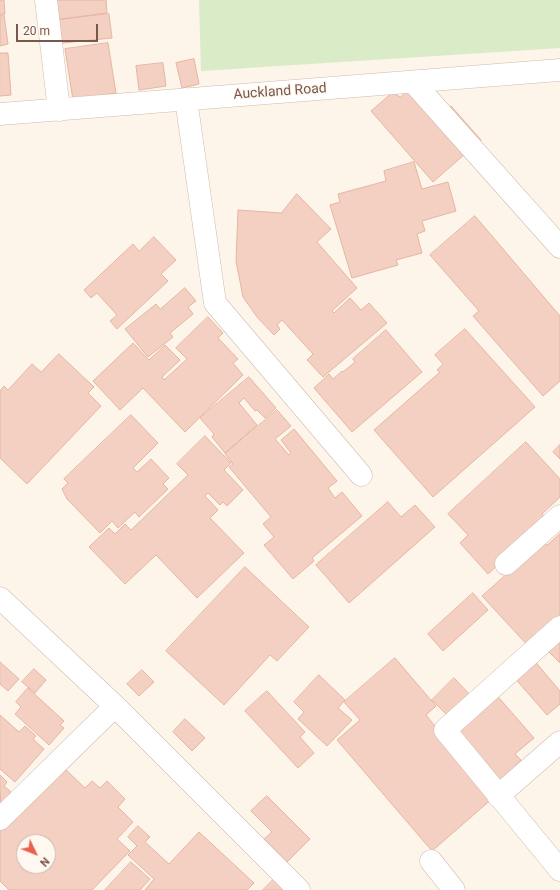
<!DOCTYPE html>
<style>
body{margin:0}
#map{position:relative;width:560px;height:890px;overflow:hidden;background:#fdf4ea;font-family:Roboto,sans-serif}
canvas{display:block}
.north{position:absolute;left:16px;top:834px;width:40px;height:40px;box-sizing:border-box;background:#fff8f1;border:1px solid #c9b8af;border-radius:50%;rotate:133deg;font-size:11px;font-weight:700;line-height:16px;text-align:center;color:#79584c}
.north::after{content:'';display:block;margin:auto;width:14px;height:18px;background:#e8624e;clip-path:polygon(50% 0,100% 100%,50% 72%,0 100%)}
.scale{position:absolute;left:16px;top:24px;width:82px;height:18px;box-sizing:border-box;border:2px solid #79584c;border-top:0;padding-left:5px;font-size:12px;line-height:14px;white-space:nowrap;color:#79584c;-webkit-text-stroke:3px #fff8f1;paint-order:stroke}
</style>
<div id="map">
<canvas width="560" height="890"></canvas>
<div class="north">N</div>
<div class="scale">20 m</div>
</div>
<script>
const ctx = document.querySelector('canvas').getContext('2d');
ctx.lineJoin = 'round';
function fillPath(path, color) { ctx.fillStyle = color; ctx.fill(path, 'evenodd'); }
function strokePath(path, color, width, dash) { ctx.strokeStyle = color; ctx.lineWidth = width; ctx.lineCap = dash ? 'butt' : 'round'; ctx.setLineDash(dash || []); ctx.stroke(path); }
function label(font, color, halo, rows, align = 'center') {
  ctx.font = font + ' Roboto,sans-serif'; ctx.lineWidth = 3; ctx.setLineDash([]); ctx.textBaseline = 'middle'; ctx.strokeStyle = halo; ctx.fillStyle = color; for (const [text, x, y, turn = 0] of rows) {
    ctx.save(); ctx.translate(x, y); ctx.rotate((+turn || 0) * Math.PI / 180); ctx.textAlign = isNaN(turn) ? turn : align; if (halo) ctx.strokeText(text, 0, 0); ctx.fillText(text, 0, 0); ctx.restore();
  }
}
const green = new Path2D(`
 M199 0H560V48L201 71Z`);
const building = new Path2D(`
 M0 0H4L5 14H0Z
 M52 0H106L107 13 54 20Z
 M109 14 112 38 62 43 59 20Z
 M4 15 8 44 0 46V16Z
 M108 43 116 93 73 100 65 49Z
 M0 53H8L11 95 0 96Z
 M194 59 199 84 182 88 176 63Z
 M163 63 166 86 139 90 136 66Z
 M427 73 436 118 451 106 481 140 433 182 371 111 393 92 400 97Z
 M414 162 422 189 448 182 456 211 422 221 425 231 417 234 422 253 396 260 398 265 352 278 330 205 340 202 338 194 386 181 384 171Z
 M297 194 331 229 317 242 357 288 332 311 334 313 350 298 361 310 369 303 387 323 323 377 307 360 313 354 282 320 277 325 280 329 274 335 257 317 243 297 236 261 238 210 281 213Z
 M475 216 560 316V381L543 396 473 316 479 311 430 255Z
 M154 237 176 260 161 274 168 281 117 329 110 321 117 315 97 293 91 298 84 290 133 244 139 251Z
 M185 288 196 301 188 307 193 314 170 333 173 337 148 357 125 329 156 304 160 309Z
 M208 317 223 333 218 338 238 359 233 363 243 375 185 432 143 388 120 410 93 381 133 343 149 360 165 345 180 360 162 377 164 380 187 359 176 348Z
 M465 329 535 407 433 497 374 430 440 372 437 370 443 364 435 355Z
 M386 330 422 372 352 432 314 388 329 374 333 379 342 371 343 372 355 362 353 359Z
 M59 354 94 387 88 393 101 406 27 484 0 458V391L4 386 8 390 32 364 41 372Z
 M249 377 276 408 265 418 257 410 255 411 244 398 239 403 257 425 225 453 212 437 214 434 200 418Z
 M277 410 291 426 275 439 289 455 291 453 281 440 294 429 337 481 328 488 335 498 342 492 362 516 312 558 314 561 293 579 264 545 274 537 263 524 271 517 229 467 233 464 225 454Z
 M131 415 158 443 133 468 137 472 151 459 169 478 163 484 168 489 139 517 135 512 118 528 112 521 100 533 67 499 62 489 68 483 64 479Z
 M205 436 231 463 224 470 243 490 227 506 223 502 220 505 208 493 205 496 218 510 210 518 244 553 197 598 156 555 125 584 89 547 109 528 115 534 125 524 131 530 188 475 177 464Z
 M526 442 560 479V497L542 514 545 517 537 529 488 574 460 543 468 535 448 514Z
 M560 445V459L553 452Z
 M388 502 401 517 415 505 435 527 349 603 316 565Z
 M560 534V625L532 650 482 596 528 555 544 543 547 545Z
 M245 567 309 627 277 661 270 655 224 705 166 651Z
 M473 593 488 610 443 651 428 634Z
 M560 635V663L546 649Z
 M395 658 436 706 426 715 493 798 432 851 337 740 360 720 344 702Z
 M532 658 560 691V704L547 715 512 675Z
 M0 662 19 679 8 691 0 684Z
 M34 669 46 680 35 693 22 682Z
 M142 670 154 682 139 696 127 684Z
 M319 675 345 700 338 708 352 720 327 746 298 719 304 712 294 702Z
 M454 678 474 699 452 720 432 700Z
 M28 688 64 721 60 725 64 728 49 745 15 714 21 707 16 702Z
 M267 691 305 732 300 737 314 753 298 768 245 711Z
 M493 691 534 738 515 754 521 760 515 765 520 771 502 787 450 728Z
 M0 715 19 732 25 726 36 736 33 739 44 749 15 782 0 769Z
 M185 719 205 738 192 751 173 732Z
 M63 767 85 788 92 781 100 788 107 781 125 799 118 807 133 822 117 839 130 851 92 890H9L0 881V831ZM24 842H48V866H24Z
 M0 775 7 782 4 786 11 792 1 804Z
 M267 796 310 839 287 862 264 839 272 832 251 811Z
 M138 826 150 837 145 842 169 864 199 832 254 883 247 890H145L154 879 128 855 137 846 128 837Z
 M131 862 150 879 140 890H105Z
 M274 879 285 890H263Z`);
const minor = new Path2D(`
 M46 0 59 110
 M413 82 560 247
 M186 99 215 303 361 475
 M0 114 560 70
 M506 564 560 516
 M0 598 115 706 299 890
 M560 627 445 730 560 870
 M498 796 560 742
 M0 819 115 706
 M431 861 454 890`);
const streetNames = [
 ["Auckland Road",280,92,-4]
];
fillPath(green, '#d9ecc7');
fillPath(building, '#f3d0c1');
strokePath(building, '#e6b5a1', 1);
strokePath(minor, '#d0baae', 23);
strokePath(minor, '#fff', 22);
label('14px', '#79584c', '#fff8f1', streetNames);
</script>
